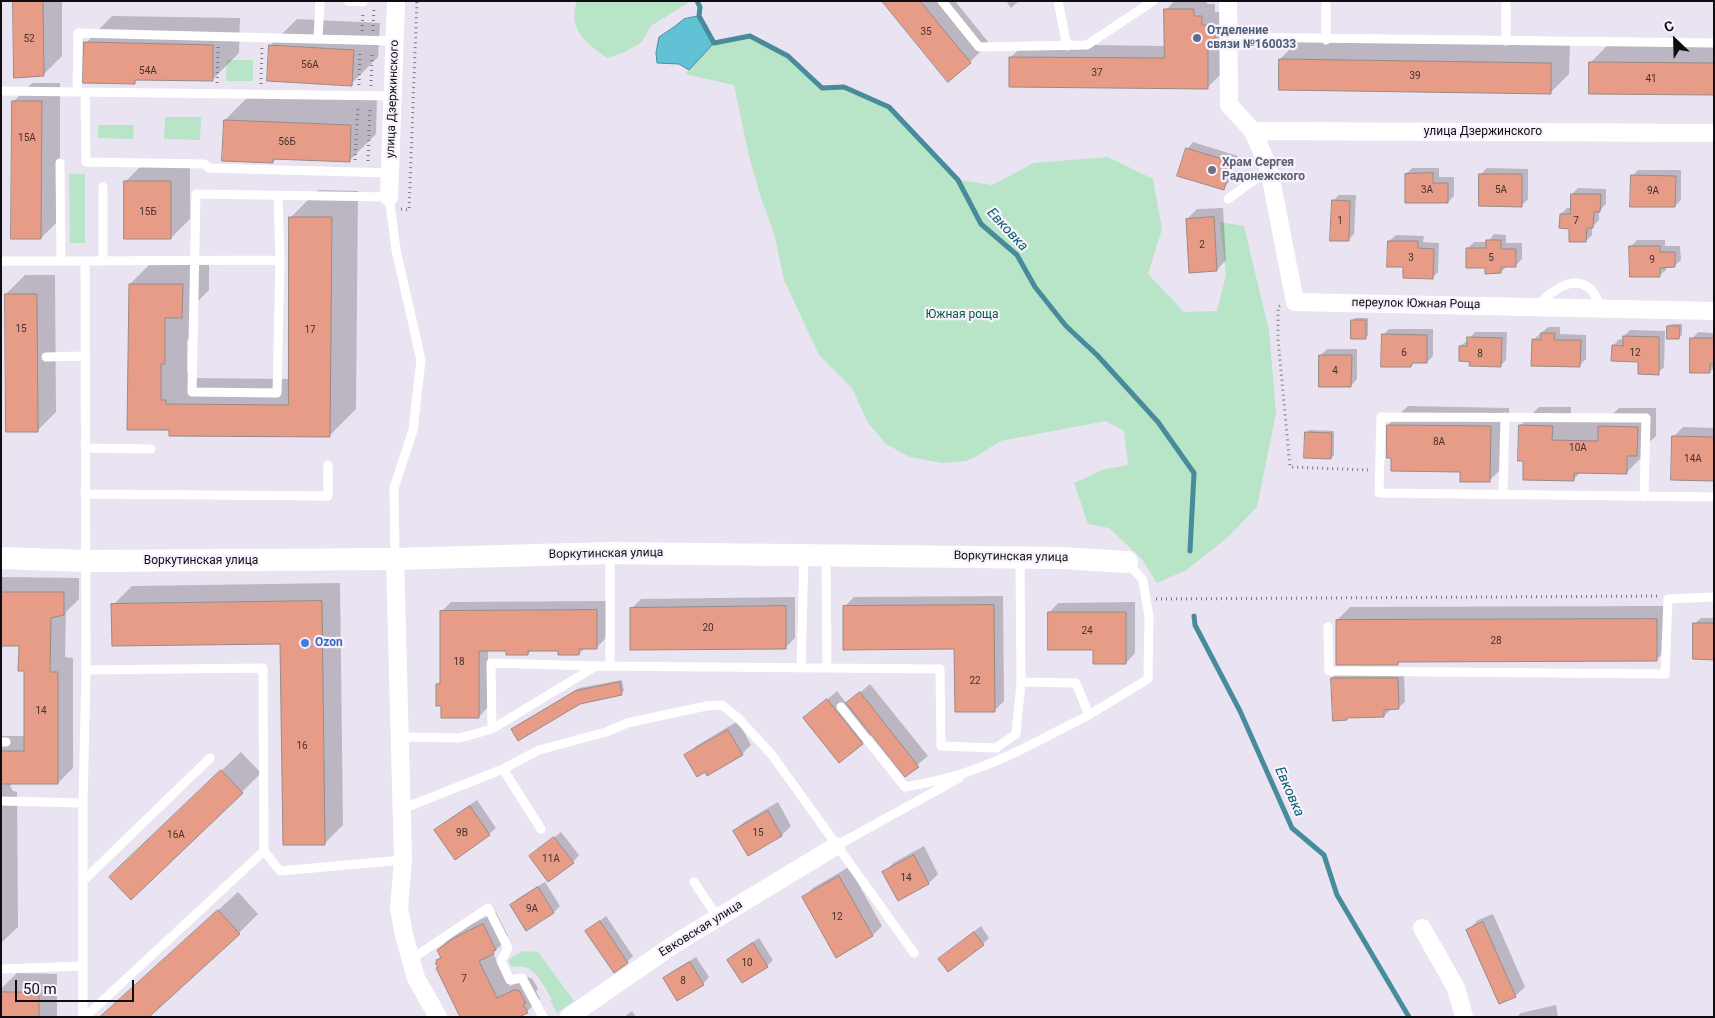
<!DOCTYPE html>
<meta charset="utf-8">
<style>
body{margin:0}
#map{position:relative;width:1715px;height:1018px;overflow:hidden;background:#eae4f2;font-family:Roboto,sans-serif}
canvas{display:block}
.frame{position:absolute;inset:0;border:2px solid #0f0d11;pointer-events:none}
.north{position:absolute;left:1650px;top:15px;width:50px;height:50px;-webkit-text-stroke:4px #f7f2fd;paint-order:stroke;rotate:336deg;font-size:14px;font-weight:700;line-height:20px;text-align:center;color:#0f0d11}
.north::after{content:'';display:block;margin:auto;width:18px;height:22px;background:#0f0d11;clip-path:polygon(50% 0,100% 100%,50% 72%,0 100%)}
.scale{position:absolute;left:15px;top:980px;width:119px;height:22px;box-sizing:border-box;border:2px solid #0f0d11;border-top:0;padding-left:6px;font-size:15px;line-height:18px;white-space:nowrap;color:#0f0d11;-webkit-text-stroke:4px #f7f2fd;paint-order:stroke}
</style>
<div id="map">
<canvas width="1715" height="1018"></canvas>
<div class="frame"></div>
<div class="north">С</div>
<div class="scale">50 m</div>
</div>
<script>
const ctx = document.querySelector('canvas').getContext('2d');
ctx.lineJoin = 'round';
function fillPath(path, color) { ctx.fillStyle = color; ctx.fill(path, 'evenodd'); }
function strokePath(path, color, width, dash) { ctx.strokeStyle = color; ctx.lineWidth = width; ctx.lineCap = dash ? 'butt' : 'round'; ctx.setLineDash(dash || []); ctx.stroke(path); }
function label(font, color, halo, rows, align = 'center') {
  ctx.font = font + ' Roboto,sans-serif'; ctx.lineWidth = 4.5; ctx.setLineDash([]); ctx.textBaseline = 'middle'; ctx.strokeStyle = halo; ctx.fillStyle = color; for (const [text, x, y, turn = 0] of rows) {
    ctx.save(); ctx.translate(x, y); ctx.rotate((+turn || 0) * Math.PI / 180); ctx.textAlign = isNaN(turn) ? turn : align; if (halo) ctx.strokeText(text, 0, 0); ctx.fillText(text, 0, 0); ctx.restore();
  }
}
const green = new Path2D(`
 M577 1H691L651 26 641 43 622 53 607 58C586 42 567 30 577 1Z
 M750 36 788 56 822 87H844L889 107 958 180 992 185 1034 163 1108 157 1153 179 1162 229 1148 274 1184 312 1217 311 1226 275 1220 222 1244 226 1269 331 1276 413 1257 507 1226 539 1186 570 1157 583 1142 559 1109 528 1088 524 1074 483 1105 469 1128 465 1124 431 1106 421 1000 441 979 455 966 461 942 463 910 457 886 444 868 423 852 388 819 355 784 280 774 233 761 198 749 156 734 85 685 74 714 43Z
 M227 60H253V81H226Z
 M165 117H201L200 140 164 139Z
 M98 125H134L133 139 98 138Z
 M69 174H85V243H70Z
 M523 951 538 952 574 1001 557 1013 550 1000 552 999C542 983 534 962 512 967L508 960Z`);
const water = new Path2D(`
 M699 16 714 43 689 70 679 64 657 63 656 53 659 37 674 27 684 19Z`);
const shadow = new Path2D(`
 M14 1H62V56L43 75Z
 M883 1H955L989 43 970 62Z
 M1006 1H1019L1011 8Z
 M1174 1H1207V4H1215V12H1222L1221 74 1208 87 1011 57 1024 44 1165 46 1166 10Z
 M112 16 240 18 239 53 212 80 138 79 134 83 86 43Z
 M297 19 380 23 378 57 351 84 270 46Z
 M1299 40 1570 44 1569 74 1550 93 1280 59Z
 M1609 44H1714V94L1590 63Z
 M32 83H60V219L41 238 13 102Z
 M252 93 377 98 376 134 349 161 277 158 273 162 225 120Z
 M1193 142 1238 156 1229 182 1223 188 1187 149Z
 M190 162V219L171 238 125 182 144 163Z
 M1412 168H1439V177H1454V196L1448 202 1406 174Z
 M1487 168 1528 169V199L1522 205 1481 174Z
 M1638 170H1681V200L1675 206 1632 176Z
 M1578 188 1606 189V204L1599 211V220L1592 227V235L1586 241 1571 227 1561 214 1567 208H1571L1572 194Z
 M318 190 358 191 356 409 329 436 128 429 130 284 157 257 209 258V290L192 307 191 336 187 341V373H193V378L289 379 291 217Z
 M1339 195H1356L1354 234 1348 240 1333 201Z
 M1223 208 1226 260 1217 270 1187 219 1197 209Z
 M1494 234 1506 235V243H1522V259L1516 265H1508L1501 272 1486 266 1468 248 1474 242H1488Z
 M1396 235 1424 236 1423 242 1439 243 1438 272 1432 278 1405 266 1389 241Z
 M1637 240H1665V246H1680L1681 260 1674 266H1666V270L1659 276 1630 247Z
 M25 275H55L56 412 37 431 6 294Z
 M1355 318H1368V335L1365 338 1352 321Z
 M1671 324H1682V335L1679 338 1668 326Z
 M1548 327H1560V334L1586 335V359L1580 365 1533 340Z
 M1389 329H1433V356L1427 362H1415L1411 366 1383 335Z
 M1630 330 1665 331 1664 367 1658 373 1613 346 1619 339 1624 340V336Z
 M1475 332H1507L1506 360 1500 366 1471 361 1460 346 1468 340Z
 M1698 332 1714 333V368L1709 372 1692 339Z
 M1327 349H1357V379L1351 386 1321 355Z
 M1408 406 1509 408 1508 462 1489 481 1461 471 1388 425Z
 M1539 407H1571V422H1604L1619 408H1656V436L1645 446V454L1626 473 1581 472 1573 480 1524 460 1520 426Z
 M1683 427 1714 428V480L1673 437Z
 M1309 430 1334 431V455L1331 458 1306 433Z
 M1 577 79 578V599L66 612 65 657 73 658V768L58 783H12L10 786 13 791 17 792 18 927 1 943V736H25V669L20 645H1Z
 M340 583 343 825 324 844 281 643 113 605 132 586Z
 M1003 596 1004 701 994 711 956 648 844 607 854 597Z
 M795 597V638L786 647 631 609 641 599Z
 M606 601V638L596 648H585L579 654 559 650H532L528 654 507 650H488V707L479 717 442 705 437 684 442 680 441 612 451 602Z
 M1135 602V653L1126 663 1094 648 1049 613 1058 603Z
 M1669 606V647L1656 660 1401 661 1398 664 1337 620 1350 607Z
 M1701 618H1714V658L1694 624Z
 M1338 672H1404L1405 702 1398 708 1390 710 1384 716 1349 717 1346 719 1332 678Z
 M622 680 624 691 622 693 579 702 512 729 579 688Z
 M870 684 928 756 905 775 872 734 862 744 805 718 837 691 847 704Z
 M738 721 751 745 742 754 686 756 696 746Z
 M241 752 261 773 242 792 130 858Z
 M477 800 496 828 489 834 436 830 442 824Z
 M778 802 791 826 782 835 748 855 734 831 744 822Z
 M561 832 579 855 573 862 531 856Z
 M924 846 938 874 929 883 899 900 884 873 893 863Z
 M849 867 882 926 873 935 836 956 803 898 813 888Z
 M545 882 560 906 554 912 527 929 511 905 517 899Z
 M238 892 258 914 239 933 148 1017 104 1015Z
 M496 912 508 936 506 938V940L493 953 510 986 529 977 530 979 532 978 538 989 536 991 540 999 521 1017H461L439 967 438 960 441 956 438 950 451 937 468 926Z
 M1493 914 1525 987 1515 996 1468 930 1478 920Z
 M606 916 633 956 627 962 587 931Z
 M981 926 989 938 983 944 939 959Z
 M759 938 773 960 767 966 728 960 734 954Z
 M696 957 709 977 703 984 677 999 665 979 671 972Z
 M17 973 57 974V1017H1V989Z
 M1556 1005 1558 1017H1517L1521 1013Z
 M632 1011 636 1017H624Z`);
const stream = new Path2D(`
 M697 1 700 7 699 16 714 43 750 36 788 56 822 88 844 87 889 107 958 180 981 224 1017 255 1035 287 1066 326 1097 355 1158 422 1194 473 1190 551
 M1194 616 1195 625 1240 711 1292 828 1324 855 1337 895 1409 1017`);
const building = new Path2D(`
 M13 1H43L44 76 14 78Z
 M882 1H920L971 63 948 82Z
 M1164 9H1194V16H1202V25H1210V31H1215V44L1208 43V89L1009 87V57L1164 58Z
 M84 42 213 45V81L135 80V84L83 83Z
 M269 45 354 50 352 86 267 81Z
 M1279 59 1551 63V94L1279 90Z
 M1589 62 1714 63V95L1589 94Z
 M12 101H42L41 239H11Z
 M224 120 351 125 350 162 273 159V163L222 161Z
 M1186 148 1232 162 1224 190 1177 176Z
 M1433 173V183H1448V203H1405V174Z
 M1479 174H1522V207L1479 206Z
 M1631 175 1676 176 1675 207H1630Z
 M124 181H171V239H124Z
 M1571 194H1601L1600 212H1594L1593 228H1587L1586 242H1569V229L1559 228 1560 214H1570Z
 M1332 200 1350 201 1349 241H1330Z
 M289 217H332L330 437 169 436V430H127L129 284H183L182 318H165V364H161V400H166V404L288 405Z
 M1214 217 1217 271 1189 273 1186 219Z
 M1486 240H1501V249H1516V267H1501V273L1485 274V268H1466V248H1486Z
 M1388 241H1418V248L1434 249 1433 279 1403 278V267H1387Z
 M1629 246H1660V252H1675V267L1660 268V277H1630Z
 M5 294H37L38 432H6Z
 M1351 320H1366V339H1351Z
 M1667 326H1680L1679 339H1667Z
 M1541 333H1555L1554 340H1581L1580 367 1531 366 1532 339 1541 340Z
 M1382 334 1427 335V363H1412L1411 367H1381Z
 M1623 336 1659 337V375L1638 374V362L1611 361 1612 345 1623 346Z
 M1467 337 1502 338 1501 367 1469 366 1470 362 1459 361V346H1467Z
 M1690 338H1714V364H1710V373H1690Z
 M1319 355H1352L1351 387H1319Z
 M1387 425 1491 426 1490 482H1460V472L1391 471V458H1387Z
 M1519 425 1553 426 1552 440 1598 441V426L1638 427 1637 456H1627V474L1574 473V481L1523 480V461H1518Z
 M1305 432 1332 433 1331 459 1304 458Z
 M1672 436 1714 437V481L1671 480Z
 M1 592H64V615L51 618 50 672H58V784H1V751H24V671H18L19 646H1Z
 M322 601 325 845H283L280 644 112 646 111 604Z
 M994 605 995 712H955L954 649 843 650V606Z
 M786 606V649L630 650V608Z
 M597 610V649H579V655H558V651H528V655H506V651H479V718H441V706H436V684H440V611Z
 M1048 612H1126V664H1093V650H1048Z
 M1657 619V661L1398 662V665H1336V620Z
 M1693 623H1714V660L1693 659Z
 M1331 678H1398L1399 709 1384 710V717L1347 718V720L1333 721Z
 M620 682 622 695 580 704 518 741 511 729 575 691Z
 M860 692 919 767 905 777 846 703Z
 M827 699 863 744 839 763 803 718Z
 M728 730 743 755 707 776 705 772 697 777 684 755Z
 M221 770 243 793 131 900 109 877Z
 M470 806 490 835 455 860 434 830Z
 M768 811 782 836 748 856 733 831Z
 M554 837 574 863 548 882 529 856Z
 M914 855 929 884 898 901 882 872Z
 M839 876 873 936 836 958 802 897Z
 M538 887 554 913 526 931 510 905Z
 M218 910 240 934 149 1017H100Z
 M600 921 628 963 614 973 585 931Z
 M1483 922 1516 997 1499 1004 1466 930Z
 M483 924 496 950 493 951 494 954 479 961 497 998 516 989 517 991 519 990 526 1003 523 1004 528 1013 519 1017H460L436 968 438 967 435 963 437 962 436 960 441 958 437 950 454 938Z
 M974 932 984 945 948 972 938 959Z
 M753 943 768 967 742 983 727 960Z
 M690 962 704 985 677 1001 663 978Z
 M1 992H39V1017H1Z`);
const path = new Path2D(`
 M362 31 363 12
 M373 31 374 7
 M217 83 218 47
 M261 84 262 48
 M359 85 360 52
 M371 86 372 52
 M355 160 358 107
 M368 161 370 107
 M401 209 409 210 417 1
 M1280 306 1278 307V339L1290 467 1368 470
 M1156 599 1658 596`);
const service = new Path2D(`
 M348 1 363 2
 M942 1 979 47 1087 45 1153 1
 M1058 1 1067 46
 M1229 37 1714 43
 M318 39 320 1
 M1326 40V1
 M1506 41V1
 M1 91 394 96
 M77 92 78 33 395 41
 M85 92 86 162 204 164 209 168 390 173
 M60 163 61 261
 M103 187V261
 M278 195 280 260 277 393 192 392 196 194 389 197 396 250 421 360 413 430 394 488 395 559
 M1228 199 1269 169
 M1 261H85
 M1539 307C1542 299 1549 294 1556 290 1577 276 1594 284 1600 308
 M46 357 85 356
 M85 448 151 449
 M85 494 328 496V465
 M1503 495 1505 417
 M1644 497 1646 418 1381 417 1379 493C1491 494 1602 496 1714 497
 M826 556 827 668
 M1020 558 1021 682 1076 683 1089 715 1148 679 1149 617 1143 580 1127 562
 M1328 627 1329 671 1665 674 1668 599 1714 597
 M610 666V554
 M801 668 804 557
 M86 670 263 668 264 851 280 871 403 860
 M841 707 905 787C928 783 951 778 973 770 1013 756 1051 734 1089 715
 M492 729 491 663 595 666
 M400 737 460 738 492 729 596 666 940 669 941 746 996 748 1016 734 1021 682
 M1 742H6
 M503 769 539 750 606 732 627 723 706 706 722 705 738 718 772 755 914 953
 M1 801 83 803
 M402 809 503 769 541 829
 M836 846 959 778
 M83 881 210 758
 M694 882 718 918
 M410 960 488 908 508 948 501 961 510 980 522 978 543 1017
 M1 969 83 966
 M83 1017V803L86 670 85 261 280 260
 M85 1017 264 851`);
const minor = new Path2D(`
 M1228 1 1229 105 1253 131 1269 169 1295 302 1714 311
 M1253 131 1714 133
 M389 197 396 1
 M395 559 403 860 399 908 404 935 416 978 438 1017
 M1422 928 1456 988 1464 1017
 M569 1017 676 943 836 846`);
const tertiary = new Path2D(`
 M1 558 86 561 395 559 610 553 1062 558 1127 562`);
const markers = [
 [1197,38,5,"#5c6f8a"],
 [1212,170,5,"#6b7280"],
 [305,643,5,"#3f7fe0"]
];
const numberNames = [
 ["35",926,32],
 ["52",29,39],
 ["56А",310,65],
 ["54А",148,71],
 ["37",1097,73],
 ["39",1415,76],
 ["41",1651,79],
 ["15А",27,138],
 ["56Б",287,142],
 ["3А",1427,190],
 ["5А",1501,190],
 ["9А",1653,191],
 ["15Б",148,212],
 ["1",1340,221],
 ["7",1576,221],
 ["2",1202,245],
 ["3",1411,258],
 ["5",1491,258],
 ["9",1652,260],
 ["15",21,329],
 ["17",310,330],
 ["6",1404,353],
 ["12",1635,353],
 ["8",1480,354],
 ["4",1335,371],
 ["8А",1439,442],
 ["10А",1578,448],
 ["14А",1693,459],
 ["20",708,628],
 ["24",1087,631],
 ["28",1496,641],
 ["18",459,662],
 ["22",975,681],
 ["14",41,711],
 ["16",302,746],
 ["9В",462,833],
 ["15",758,833],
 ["16А",176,835],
 ["11А",551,859],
 ["14",906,878],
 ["9А",532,909],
 ["12",837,917],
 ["10",747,963],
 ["7",464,979],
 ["8",683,981]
];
const serviceNames = [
 ["Отделение",1207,31],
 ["связи №160033",1207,45]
];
const streetNames = [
 ["улица Дзержинского",393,99,-88],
 ["улица Дзержинского",1483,132],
 ["переулок Южная Роща",1416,304,1],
 ["Воркутинская улица",606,554,-1],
 ["Воркутинская улица",1011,557,1],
 ["Воркутинская улица",201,561],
 ["Евковская улица",701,929,-32]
];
const worshipNames = [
 ["Храм Сергея",1222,163],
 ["Радонежского",1222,177]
];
const parkNames = [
 ["Южная роща",962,315]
];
const shopNames = [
 ["Ozon",315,643]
];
const waterNames = [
 ["Евковка",1007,230,47],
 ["Евковка",1289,792,66]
];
fillPath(green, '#b8e4c7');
fillPath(water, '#61c2d6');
strokePath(water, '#488c9b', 1);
fillPath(shadow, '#0003');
strokePath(stream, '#488c9b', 5);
fillPath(building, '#e79c87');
strokePath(building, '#9a8985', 1);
strokePath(path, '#7b7780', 3, [1, 4]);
strokePath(service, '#fff', 9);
strokePath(minor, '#fff', 18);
strokePath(tertiary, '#fff', 22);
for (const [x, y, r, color] of markers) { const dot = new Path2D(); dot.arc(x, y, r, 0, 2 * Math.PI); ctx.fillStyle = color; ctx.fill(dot); strokePath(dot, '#f7f2fd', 2); }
label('10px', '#45312e', null, numberNames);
label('bold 12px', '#4e5e75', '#f7f2fd', serviceNames, 'left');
label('12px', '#0f0d11', '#f7f2fd', streetNames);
label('bold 12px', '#5b616d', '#f7f2fd', worshipNames, 'left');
label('12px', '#065e36', '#f7f2fd', parkNames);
label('bold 12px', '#366cbe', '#f7f2fd', shopNames, 'left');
label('italic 14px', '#085e6c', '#f7f2fd', waterNames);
</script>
